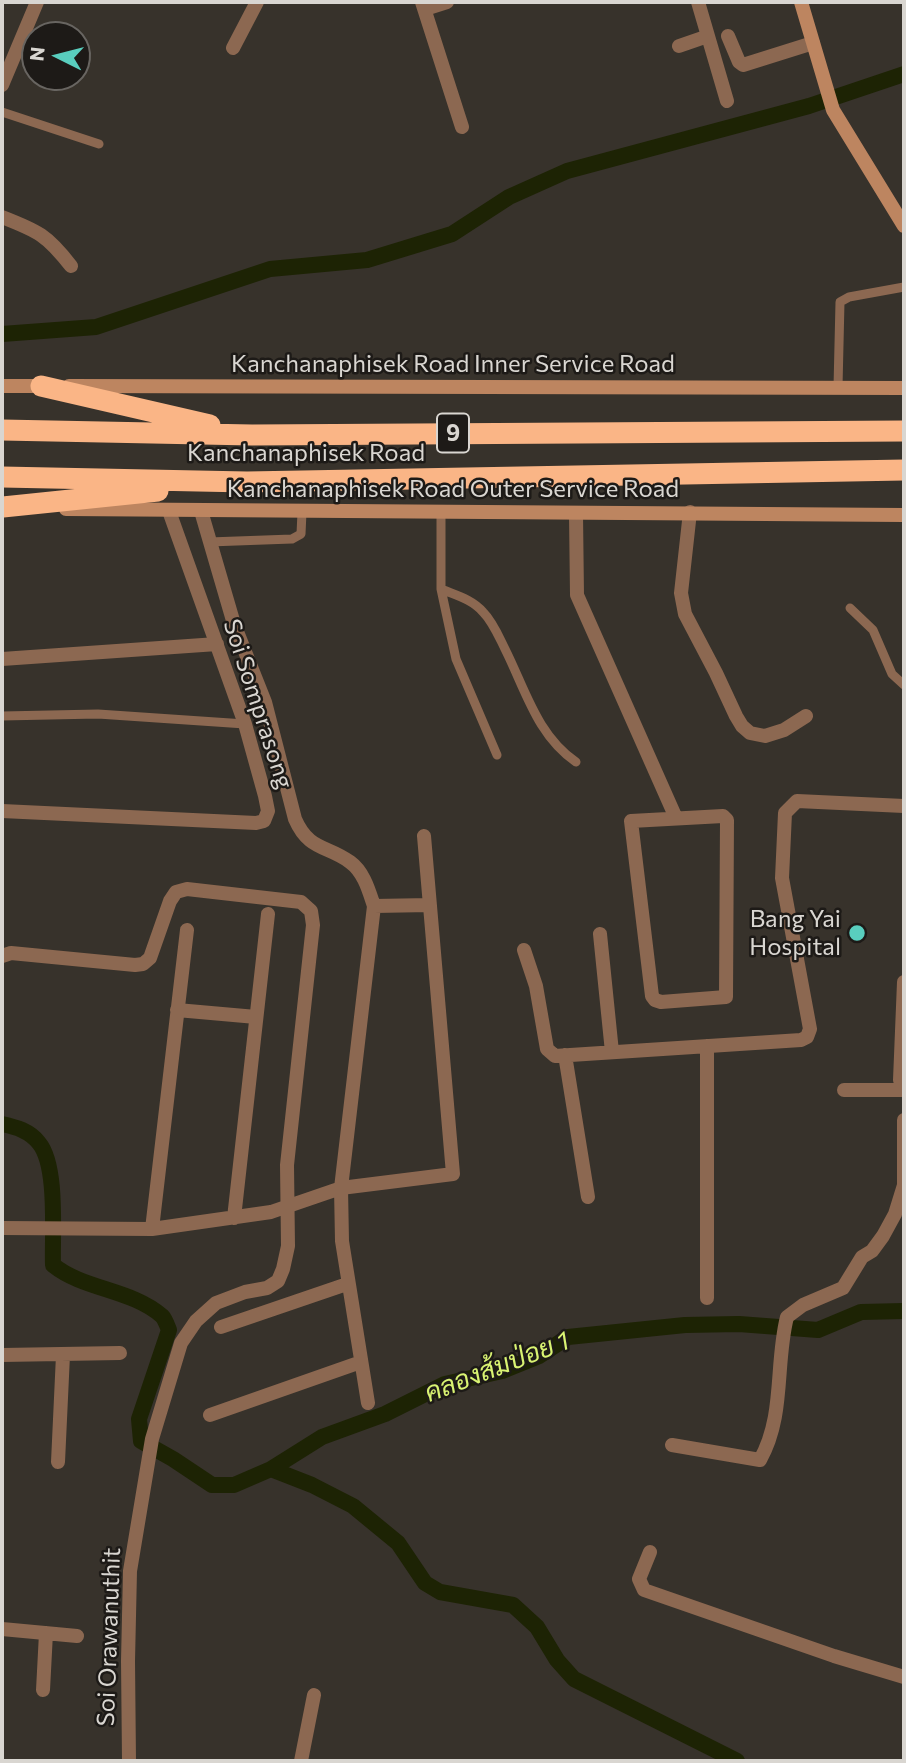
<!DOCTYPE html>
<meta charset="utf-8">
<style>
body{margin:0}
#map{position:relative;width:906px;height:1763px;overflow:hidden;background:#37322b;font-family:Commissioner,sans-serif}
canvas{display:block}
.frame{position:absolute;inset:0;border:4px solid #d9d6d1;pointer-events:none}
.north{position:absolute;left:21px;top:21px;width:70px;height:70px;box-sizing:border-box;background:#1d1a17;border:2px solid #686561;border-radius:50%;rotate:276deg;font-size:19px;font-weight:700;line-height:28px;text-align:center;color:#d9d6d1}
.north::after{content:'';display:block;margin:auto;width:24px;height:32px;background:#59cebe;clip-path:polygon(50% 0,100% 100%,50% 72%,0 100%)}
</style>
<div id="map">
<canvas width="906" height="1763"></canvas>
<div class="frame"></div>
<div class="north">N</div>
</div>
<script>
const ctx = document.querySelector('canvas').getContext('2d');
ctx.lineJoin = 'round';
function strokePath(path, color, width, dash) { ctx.strokeStyle = color; ctx.lineWidth = width; ctx.lineCap = dash ? 'butt' : 'round'; ctx.setLineDash(dash || []); ctx.stroke(path); }
function label(font, color, halo, rows, align = 'center') {
  ctx.font = font + ' Commissioner,Sarabun,sans-serif'; ctx.lineWidth = 5; ctx.setLineDash([]); ctx.textBaseline = 'middle'; ctx.strokeStyle = halo; ctx.fillStyle = color; for (const [text, x, y, turn = 0] of rows) {
    ctx.save(); ctx.translate(x, y); ctx.rotate((+turn || 0) * Math.PI / 180); ctx.textAlign = isNaN(turn) ? turn : align; if (halo) ctx.strokeText(text, 0, 0); ctx.fillText(text, 0, 0); ctx.restore();
  }
}
const canal = new Path2D(`
 M2 334 96 327 270 269 367 260 452 234 509 197 567 171 809 106 904 74
 M2 1124C16 1127 30 1131 39 1143 58 1166 52 1235 53 1265 84 1290 131 1289 162 1316 165 1319 167 1325 169 1330L139 1419 141 1441 173 1459 212 1485H234L271 1469 322 1437 385 1414 445 1384 502 1371 539 1356 568 1337 685 1325 739 1324 818 1330 861 1312 904 1311
 M271 1469 312 1485 353 1506 398 1543 425 1583 440 1592 513 1605 537 1627 557 1660 574 1679 737 1761`);
const lane = new Path2D(`
 M2 112 99 144
 M838 387 840 302 849 297 904 287
 M441 513V589L456 659 497 755
 M209 542 292 539 301 534 302 512
 M441 589C455 595 472 599 483 612 493 622 499 637 505 649 526 691 537 735 576 762
 M850 608 873 630 892 674 904 685
 M2 716 98 714 245 724`);
const street = new Path2D(`
 M422 2 462 127
 M698 2 727 101
 M425 9 447 2
 M728 36 739 62 743 65 813 43
 M679 46 708 36
 M233 48 257 2
 M2 85 37 2
 M2 217C38 231 47 235 71 266
 M201 511 234 624 265 702 295 819C309 851 327 845 350 862 364 872 369 891 374 906L341 1188 342 1241 368 1403
 M690 512 681 593 685 614 716 673 736 716 742 726 750 733 765 736 784 730 806 716
 M576 514 577 595 676 818
 M2 659 217 644
 M2 811 256 823 264 821 268 811 265 796 245 724 169 511
 M723 816 727 820 726 997 661 1002 655 1000 652 996 631 821Z
 M374 906 430 905
 M600 934 612 1052
 M524 950 536 986 547 1049 555 1056 801 1040 807 1037 810 1029 782 878 785 813 797 801 904 806
 M2 956 11 953 135 965 143 964 150 958 170 901 176 892 187 889 301 902 311 911 313 925 287 1165 288 1246 283 1269 278 1281 267 1288 245 1292 216 1303 196 1321 181 1343 152 1439 130 1571 128 1661 129 1761
 M904 982 900 1080 904 1088
 M177 1010 256 1017
 M707 1046V1298
 M565 1055 588 1197
 M844 1090H904
 M234 1218 268 914
 M2 1228 152 1229 271 1212 341 1188 453 1174 424 836
 M152 1229 187 930
 M221 1327 347 1284
 M2 1355 120 1353
 M210 1415 361 1362
 M672 1445 760 1460C785 1416 775 1364 787 1317L803 1305 843 1288 862 1257 872 1251 883 1236 895 1214 904 1185V1120
 M58 1462 63 1355
 M650 1552 639 1579 644 1590 834 1656 904 1677
 M2 1629 77 1636
 M43 1690 46 1633
 M301 1761 314 1695`);
const secondary = new Path2D(`
 M801 2 833 110 904 226
 M2 386H49
 M69 386 904 388
 M66 509 904 515`);
const highway = new Path2D(`
 M41 386 210 425
 M2 430 252 435 904 431
 M2 477 247 482 904 470
 M3 507 158 491`);
const markers = [
 [857,933,9,"#59cebe"]
];
const shields = [
 [453,433,32]
];
const shieldNames = [
 ["9",453,433]
];
const streetNames = [
 ["Kanchanaphisek Road Inner Service Road",453,364],
 ["Kanchanaphisek Road",306,453],
 ["Kanchanaphisek Road Outer Service Road",453,489],
 ["Soi Somprasong",258,704,72],
 ["Soi Orawanuthit",109,1637,-88]
];
const poiNames = [
 ["Bang Yai",841,919],
 ["Hospital",841,947]
];
const waterNames = [
 ["คลองส้มป่อย 1",497,1367,-21]
];
strokePath(canal, '#1d2304', 16);
strokePath(lane, '#8c6851', 9);
strokePath(street, '#8c6851', 14);
strokePath(secondary, '#bd8560', 14);
strokePath(highway, '#fab586', 21);
for (const [x, y, r, color] of markers) { const dot = new Path2D(); dot.arc(x, y, r, 0, 2 * Math.PI); ctx.fillStyle = color; ctx.fill(dot); strokePath(dot, '#1d1a17', 2.5); }
for (const [x, y, w] of shields) { const box = new Path2D(); box.roundRect(x - w / 2, y - 19.5, w, 39, 5); ctx.fillStyle = '#1d1a17'; ctx.fill(box); strokePath(box, '#d9d6d1', 2); }
label('bold 23px', '#d9d6d1', null, shieldNames);
label('24px', '#d9d6d1', '#1d1a17', streetNames);
label('24px', '#d9d6d1', '#1d1a17', poiNames, 'right');
label('italic 26px', '#d9f372', '#1d1a17', waterNames);
</script>
